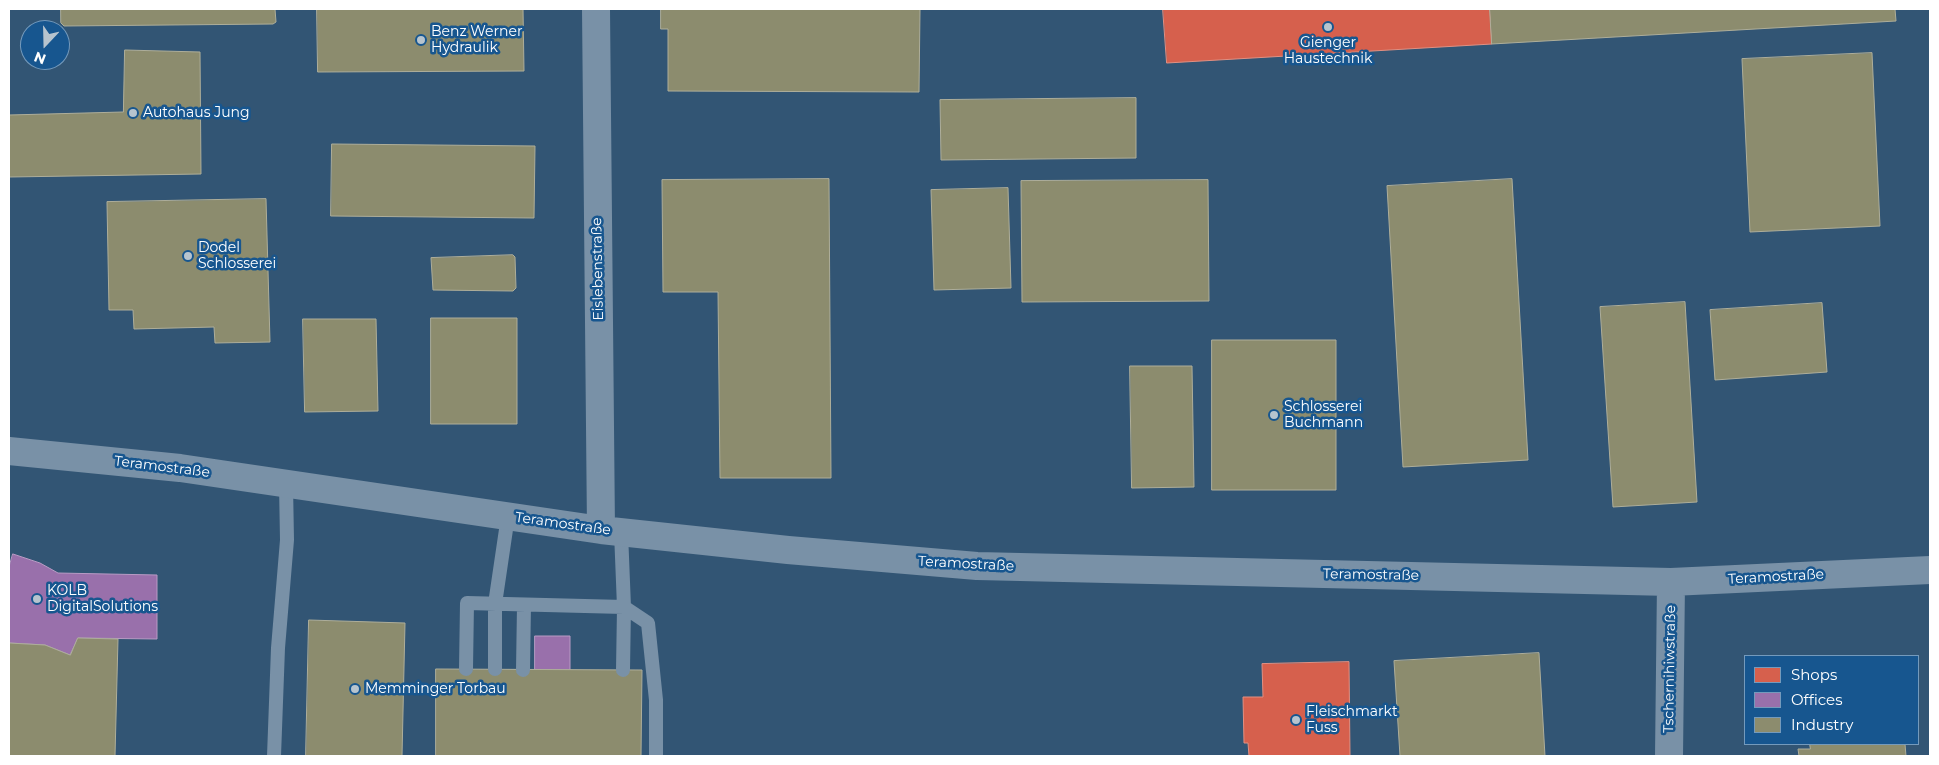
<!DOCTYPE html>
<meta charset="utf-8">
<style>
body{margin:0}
#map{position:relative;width:1939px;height:765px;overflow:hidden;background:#325574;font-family:Montserrat,sans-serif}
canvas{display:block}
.frame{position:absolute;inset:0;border:10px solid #fff;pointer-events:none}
.legend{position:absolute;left:1744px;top:655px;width:175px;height:90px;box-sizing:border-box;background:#17568f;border:1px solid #749abc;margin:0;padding:6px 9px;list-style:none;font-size:15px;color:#fff}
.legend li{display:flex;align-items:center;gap:10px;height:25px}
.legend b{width:25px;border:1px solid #749abc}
.north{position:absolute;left:20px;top:20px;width:50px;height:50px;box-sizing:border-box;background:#17568f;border:1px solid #749abc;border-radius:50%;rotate:201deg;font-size:14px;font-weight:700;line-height:20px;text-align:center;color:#fff}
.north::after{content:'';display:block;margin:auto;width:18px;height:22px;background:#b7c4ce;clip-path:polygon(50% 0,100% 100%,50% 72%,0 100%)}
</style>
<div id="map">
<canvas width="1939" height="765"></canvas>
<div class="frame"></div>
<ul class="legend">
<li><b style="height:14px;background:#d6604d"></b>Shops</li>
<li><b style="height:14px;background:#9970ab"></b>Offices</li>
<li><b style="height:14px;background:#8c8c6e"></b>Industry</li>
</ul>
<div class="north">N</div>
</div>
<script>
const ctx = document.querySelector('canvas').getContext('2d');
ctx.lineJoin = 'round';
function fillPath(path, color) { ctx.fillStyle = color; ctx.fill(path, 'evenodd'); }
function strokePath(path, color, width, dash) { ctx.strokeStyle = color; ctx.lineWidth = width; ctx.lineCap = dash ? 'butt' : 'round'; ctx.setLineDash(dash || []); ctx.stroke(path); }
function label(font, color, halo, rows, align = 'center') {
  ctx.font = font + ' Montserrat,sans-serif'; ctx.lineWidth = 5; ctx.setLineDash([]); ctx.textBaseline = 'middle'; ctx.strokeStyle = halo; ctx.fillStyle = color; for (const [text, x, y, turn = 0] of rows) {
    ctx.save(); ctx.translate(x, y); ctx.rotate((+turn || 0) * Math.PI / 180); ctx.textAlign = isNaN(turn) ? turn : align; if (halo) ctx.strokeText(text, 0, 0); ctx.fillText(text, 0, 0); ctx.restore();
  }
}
const shops = new Path2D(`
 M1163 9H1490L1492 44 1167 63Z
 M1349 662 1350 756H1249L1248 743H1244L1243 697H1263L1262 664Z`);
const offices = new Path2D(`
 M13 554 40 563 58 573 157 575V639L78 638 70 655 45 645 9 643V567Z
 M535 636H570V670H535Z`);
const industry = new Path2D(`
 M61 9H275L276 22 273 24 64 26 61 23Z
 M317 9H523L524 71 318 72Z
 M661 9H920L919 92 668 91V29H661Z
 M1490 9H1895L1896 21 1492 44Z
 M125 50 200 52 201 174 9 177V115L123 112Z
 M1872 53 1880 226 1750 232 1742 59Z
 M1136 98V158L941 160 940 100Z
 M332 144 535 146 534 218 331 216Z
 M829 179 831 478H720L718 292H663L662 180Z
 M1512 179 1528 460 1403 467 1387 186Z
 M1208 180 1209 301 1022 302 1021 181Z
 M1008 188 1011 288 934 290 931 190Z
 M266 199 270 342 215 343 214 327 134 329 133 310H109L107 202Z
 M513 255 515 257 516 288 513 291 433 290 431 258Z
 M1685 302 1697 502 1613 507 1600 307Z
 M1822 303 1827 372 1715 380 1710 310Z
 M431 318H517V424H431Z
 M303 319H376L378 411 305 412Z
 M1212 340H1336V490H1212Z
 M1130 366H1192L1194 487 1132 488Z
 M309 620 405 623 402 756H306Z
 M78 638 118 639 115 756H9V643L45 645 70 655Z
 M1539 653 1545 756H1400L1394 661Z
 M436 669 642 670 641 756H436Z
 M1810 744H1905L1906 756H1799L1798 749H1810Z`);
const lane = new Path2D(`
 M621 532 624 607 648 623 656 700V756
 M466 669 467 603 624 607 623 670
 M495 669V604L508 516
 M523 670 524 605
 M274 756 278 648 287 540 286 484`);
const street = new Path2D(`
 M596 9 601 530
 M9 451 180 468 601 530 788 550 977 566 1671 582 1930 570
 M1669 756 1671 582`);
const markers = [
 [1328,27,5,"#b7c4ce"],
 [421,40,5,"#b7c4ce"],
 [133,113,5,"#b7c4ce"],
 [188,256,5,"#b7c4ce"],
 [1274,415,5,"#b7c4ce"],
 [37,599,5,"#b7c4ce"],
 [355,689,5,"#b7c4ce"],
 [1296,720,5,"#b7c4ce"]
];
const poiNames = [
 ["Benz Werner",431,32],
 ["Hydraulik",431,48],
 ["Gienger",1328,43,"center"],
 ["Haustechnik",1328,59,"center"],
 ["Autohaus Jung",143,113],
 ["Dodel",198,248],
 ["Schlosserei",198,264],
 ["Schlosserei",1284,407],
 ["Buchmann",1284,423],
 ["KOLB",47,591],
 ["DigitalSolutions",47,607],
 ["Memminger Torbau",365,689],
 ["Fleischmarkt",1306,712],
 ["Fuss",1306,728]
];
const streetNames = [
 ["Eislebenstraße",598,269,-91],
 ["Teramostraße",162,467,7],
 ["Teramostraße",563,524,8],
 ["Teramostraße",966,564,3],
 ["Teramostraße",1371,575,1],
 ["Teramostraße",1776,577,-3],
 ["Tschernihiwstraße",1670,669,-89]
];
fillPath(shops, '#d6604d');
strokePath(shops, '#e29082', 1);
fillPath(offices, '#9970ab');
strokePath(offices, '#b89bc4', 1);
fillPath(industry, '#8c8c6e');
strokePath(industry, '#aeae9a', 1);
strokePath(lane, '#7991a7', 14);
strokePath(street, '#7991a7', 28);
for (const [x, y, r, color] of markers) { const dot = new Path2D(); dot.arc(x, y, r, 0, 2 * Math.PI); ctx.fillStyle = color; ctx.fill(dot); strokePath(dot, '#17568f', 2); }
label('14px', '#fff', '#17568f', poiNames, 'left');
label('14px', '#fff', '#17568f', streetNames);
</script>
